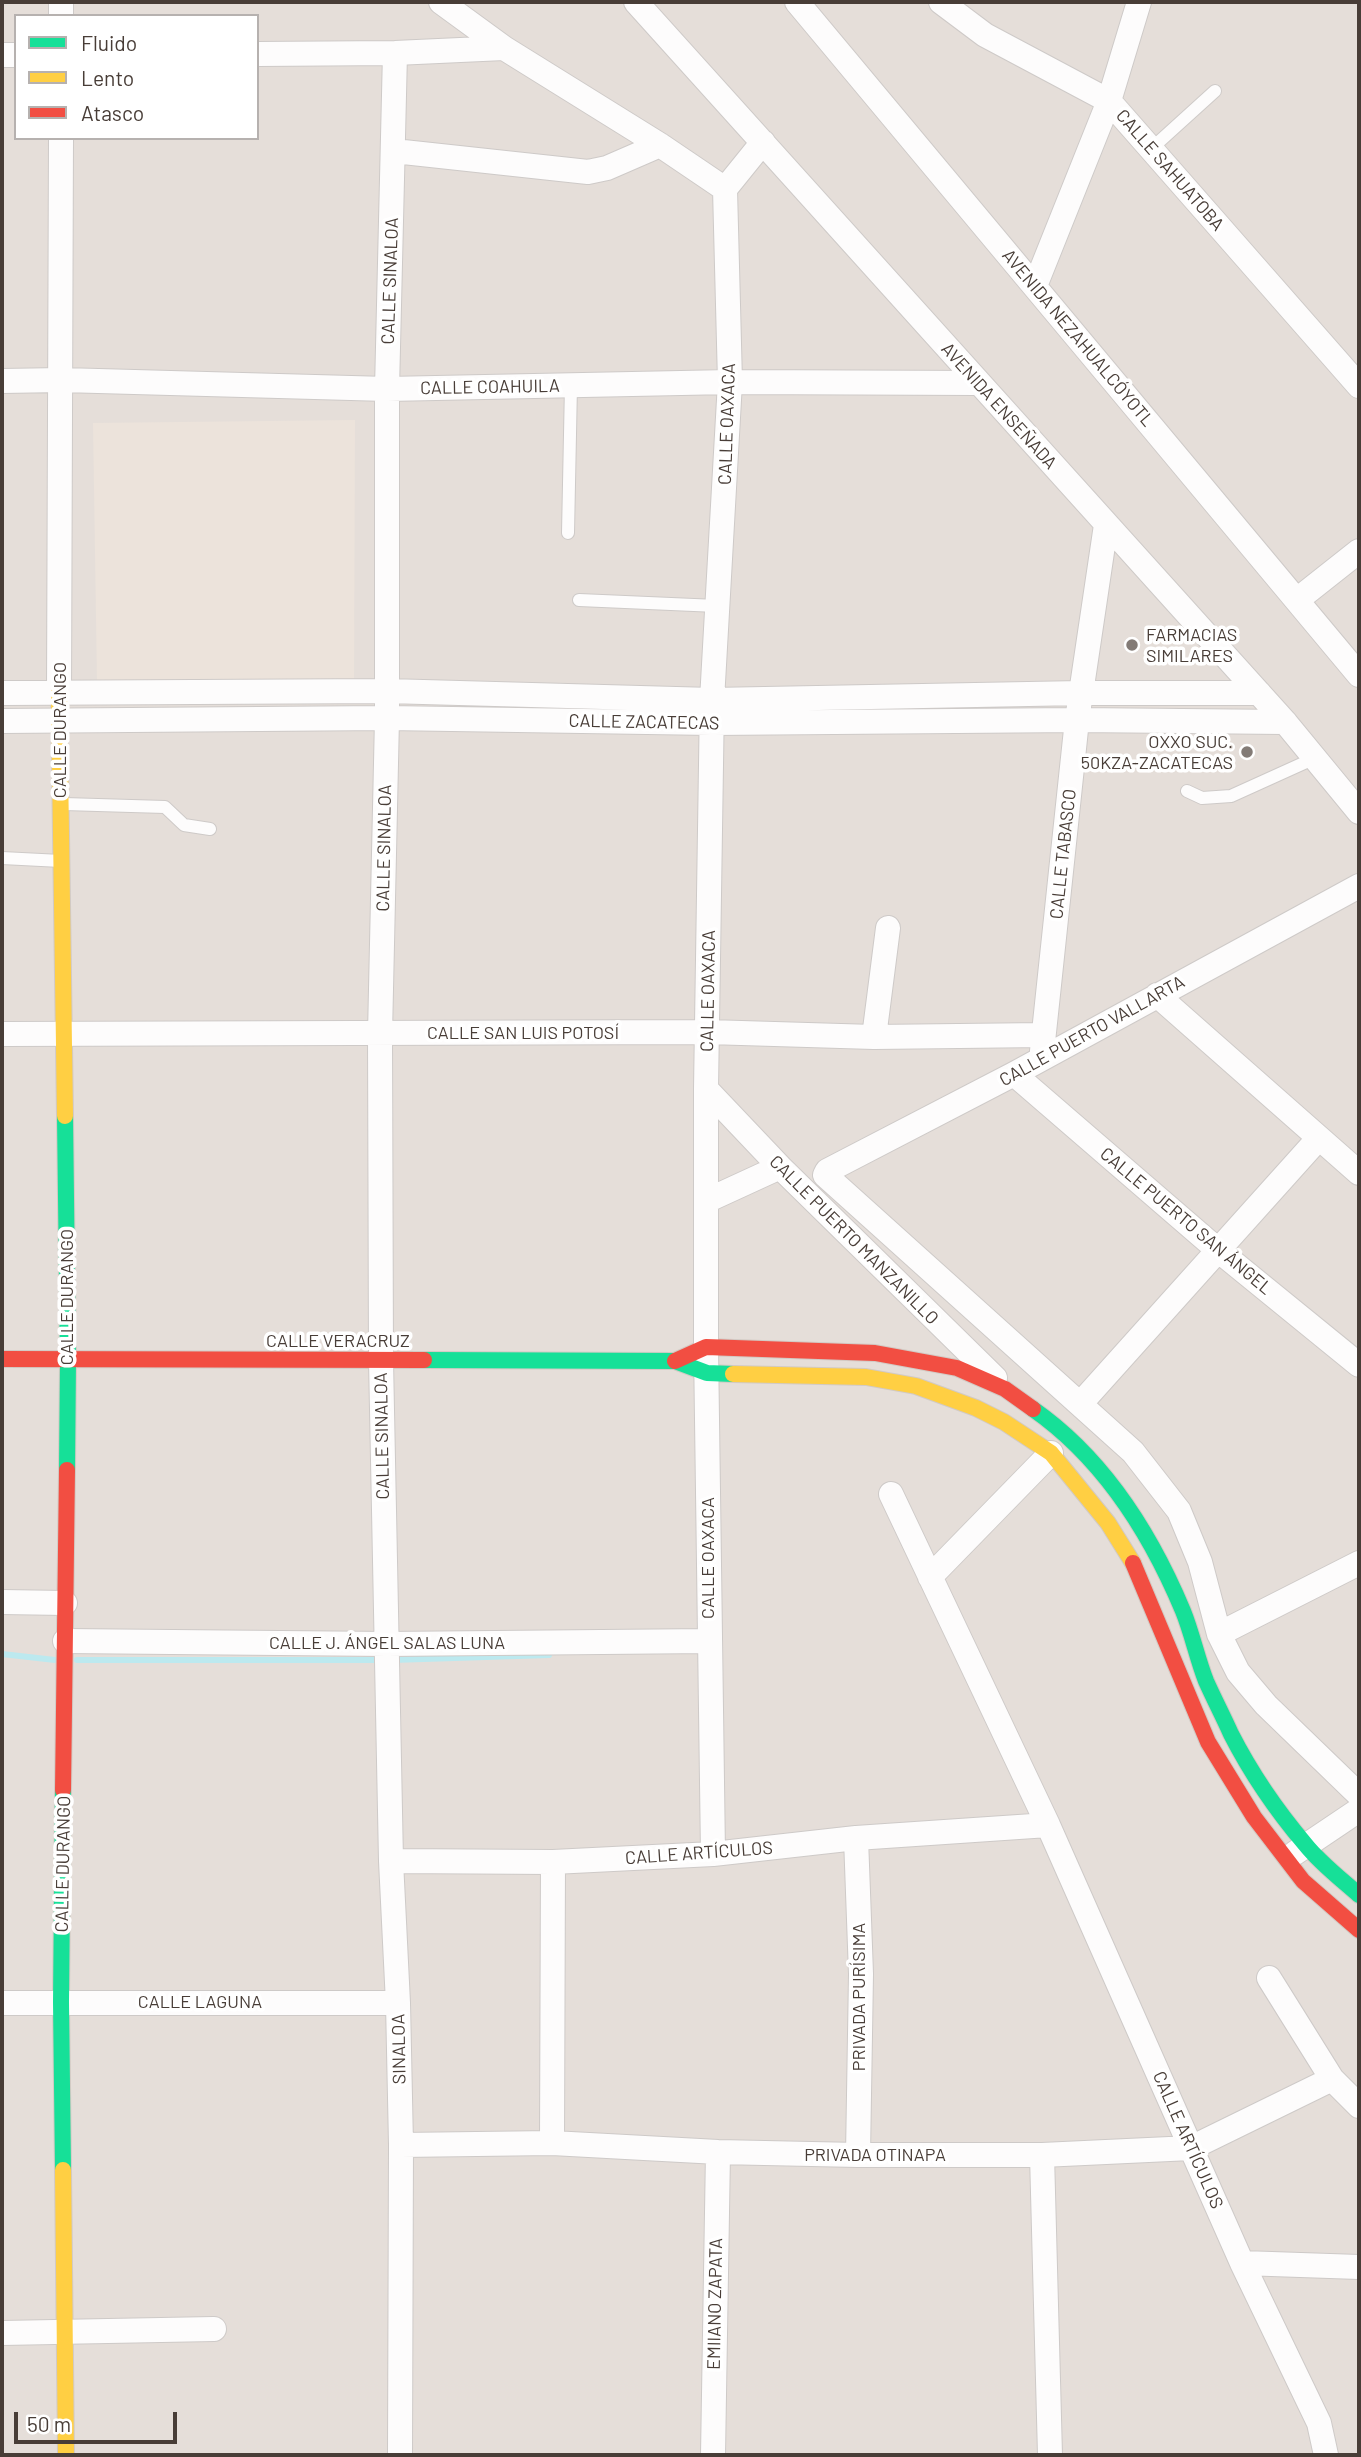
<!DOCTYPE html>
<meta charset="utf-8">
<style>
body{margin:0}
#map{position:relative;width:1361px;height:2457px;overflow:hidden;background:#f1eeec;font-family:Barlow,sans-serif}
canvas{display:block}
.frame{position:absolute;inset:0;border:4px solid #483d37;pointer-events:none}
.legend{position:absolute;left:14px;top:14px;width:245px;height:126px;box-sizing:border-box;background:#fff;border:2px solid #b6b1af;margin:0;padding:9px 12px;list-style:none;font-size:21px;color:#483d37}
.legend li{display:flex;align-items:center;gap:14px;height:35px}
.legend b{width:35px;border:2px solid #b6b1af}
.scale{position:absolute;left:14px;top:2412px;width:163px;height:32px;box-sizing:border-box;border:4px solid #483d37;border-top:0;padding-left:9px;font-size:21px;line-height:24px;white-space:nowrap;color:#483d37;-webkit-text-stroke:5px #fff;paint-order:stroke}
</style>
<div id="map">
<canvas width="1361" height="2457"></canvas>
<div class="frame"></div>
<ul class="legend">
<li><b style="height:9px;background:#16e098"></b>Fluido</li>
<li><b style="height:9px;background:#ffcf43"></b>Lento</li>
<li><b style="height:9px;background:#f24e42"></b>Atasco</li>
</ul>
<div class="scale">50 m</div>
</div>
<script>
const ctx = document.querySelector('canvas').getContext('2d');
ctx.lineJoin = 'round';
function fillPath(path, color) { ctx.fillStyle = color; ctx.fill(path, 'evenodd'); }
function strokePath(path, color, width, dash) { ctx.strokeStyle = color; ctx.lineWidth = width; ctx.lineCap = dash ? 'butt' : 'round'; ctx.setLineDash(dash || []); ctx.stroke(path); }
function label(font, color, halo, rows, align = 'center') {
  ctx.font = font + ' Barlow,sans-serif'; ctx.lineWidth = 7; ctx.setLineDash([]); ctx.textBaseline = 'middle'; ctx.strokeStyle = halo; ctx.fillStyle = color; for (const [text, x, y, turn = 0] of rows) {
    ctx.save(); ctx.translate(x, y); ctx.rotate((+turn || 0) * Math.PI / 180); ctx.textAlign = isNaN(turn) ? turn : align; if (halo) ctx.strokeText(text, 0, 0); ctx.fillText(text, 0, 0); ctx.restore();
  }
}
const residential = new Path2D(`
 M2 2H1359V2455H2ZM16 16H257V138H16Z`);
const education = new Path2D(`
 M355 420 354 681H97L93 423Z`);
const stream = new Path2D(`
 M2 1654 55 1660
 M77 1660H381
 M392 1660 549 1655`);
const lane = new Path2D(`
 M1151 149 1215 91
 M568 533 571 385
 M579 600 717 606
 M1187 791 1202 798 1231 796 1315 758
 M64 804 165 807 184 825 210 829
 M2 858 61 861`);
const street = new Path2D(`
 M61 2V16
 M441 2 504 48 660 145 725 189
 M636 2 1285 722 1359 812
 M797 2 1359 675
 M941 2 985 35 1109 101 1359 386
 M395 53 387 389V718L380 1034 381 1360 391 1861 398 2003 401 2145 400 2455
 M257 54 395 53 504 48
 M2 55H16
 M394 151 588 172 607 168 660 145
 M1035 286 1109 101 1139 2
 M2 381 62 380 387 389 730 382 978 383
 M1297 600 1359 551
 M2 693 387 691 712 700 1081 693H1259
 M59 693 61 138
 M2 721 387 718 712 723 1077 720 1285 722
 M1359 886 1014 1074 827 1171 825 1175 1133 1452 1179 1511 1200 1562 1219 1634 1238 1672 1266 1705 1359 1795
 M1157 995 1359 1173
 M2 1034 708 1032 874 1037 1043 1035
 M874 1037 888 928
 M1042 1051 1077 720 1106 525
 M1014 1074 1219 1251 1359 1365
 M706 1089 780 1167 995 1378
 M706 1201 780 1167
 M1081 1403 1318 1139
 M891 1494 1048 1825 1242 2263 1319 2423 1326 2455
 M930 1577 1051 1453
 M2 1602 65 1603
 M1219 1634 1359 1563
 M65 1641 387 1644 709 1641
 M856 1838 861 1974 858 2155
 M1295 1853 1359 1810
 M713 1854 706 1347V1089L712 700 730 382 725 189 763 142
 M391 1861 553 1862 713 1854 856 1838 1048 1825
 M1269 1978 1332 2079 1359 2106
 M2 2003H398
 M552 2143 553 1862
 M401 2145 552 2143 718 2152 858 2155H1042L1191 2148 1332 2079
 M1042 2155 1050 2455
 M1242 2263 1359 2267
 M2 2333 214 2329
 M713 2455 718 2152`);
const fast = new Path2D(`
 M65 1116 68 1360 67 1470
 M424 1360 675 1361 707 1373 733 1374
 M1033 1409C1103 1458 1150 1532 1183 1611 1192 1633 1197 1658 1206 1681 1214 1699 1223 1716 1231 1734 1251 1773 1277 1811 1305 1844 1320 1863 1341 1879 1359 1895
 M63 2170 61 2002 63 1790`);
const slow = new Path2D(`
 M59 693 65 1116
 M733 1374 866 1377 916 1386 976 1408 1004 1422 1051 1453 1108 1523 1133 1563
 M63 2170 66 2455`);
const jam = new Path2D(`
 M2 1359 424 1360
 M675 1361 706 1347 875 1353 957 1368 1005 1389 1033 1409
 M1133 1563 1208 1742 1254 1817 1303 1881 1359 1930
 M63 1790 67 1470`);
const markers = [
 [1132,645,7,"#837b76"],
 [1247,752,7,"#837b76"]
];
const streetNames = [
 ["CALLE SAHUATOBA",1170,170,49],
 ["CALLE SINALOA",390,281,-88],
 ["AVENIDA NEZAHUALCÓYOTL",1078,338,50],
 ["CALLE COAHUILA",490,387,-1],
 ["AVENIDA ENSEÑADA",999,406,48],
 ["CALLE OAXACA",727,424,-88],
 ["CALLE ZACATECAS",644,722,1],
 ["CALLE DURANGO",60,730,-90],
 ["CALLE SINALOA",384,848,-89],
 ["CALLE TABASCO",1063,854,-84],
 ["CALLE OAXACA",708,991,-89],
 ["CALLE PUERTO VALLARTA",1092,1031,-29],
 ["CALLE SAN LUIS POTOSÍ",523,1033],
 ["CALLE PUERTO SAN ÁNGEL",1186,1221,40],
 ["CALLE PUERTO MANZANILLO",854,1240,45],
 ["CALLE DURANGO",67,1297,-90],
 ["CALLE VERACRUZ",338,1341],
 ["CALLE SINALOA",382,1436,-91],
 ["CALLE OAXACA",708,1558,-90],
 ["CALLE J. ÁNGEL SALAS LUNA",387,1643],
 ["CALLE ARTÍCULOS",699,1853,-4],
 ["CALLE DURANGO",63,1864,-89],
 ["PRIVADA PURÍSIMA",859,1997,-90],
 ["CALLE LAGUNA",200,2002],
 ["SINALOA",399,2049,-91],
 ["CALLE ARTÍCULOS",1188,2140,66],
 ["PRIVADA OTINAPA",875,2155],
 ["EMIIANO ZAPATA",715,2304,-89]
];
const poiNames = [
 ["FARMACIAS",1146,635],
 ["SIMILARES",1146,656],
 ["OXXO SUC.",1233,742,"right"],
 ["50KZA-ZACATECAS",1233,763,"right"]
];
fillPath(residential, '#e5ded9');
fillPath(education, '#ece3db');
strokePath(stream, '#bce9ef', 6);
strokePath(lane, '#cecac8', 14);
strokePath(street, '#cecac8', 26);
strokePath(fast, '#d2cac4', 18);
strokePath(slow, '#d2cac4', 18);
strokePath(jam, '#d2cac4', 18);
strokePath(lane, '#fdfcfc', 12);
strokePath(street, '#fdfcfc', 24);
strokePath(fast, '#16e098', 16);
strokePath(slow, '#ffcf43', 16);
strokePath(jam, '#f24e42', 16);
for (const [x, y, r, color] of markers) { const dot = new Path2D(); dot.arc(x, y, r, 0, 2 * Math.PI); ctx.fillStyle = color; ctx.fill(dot); strokePath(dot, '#fff', 2.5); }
label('18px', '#483d37', '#fff', streetNames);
label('18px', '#483d37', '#fff', poiNames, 'left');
</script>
